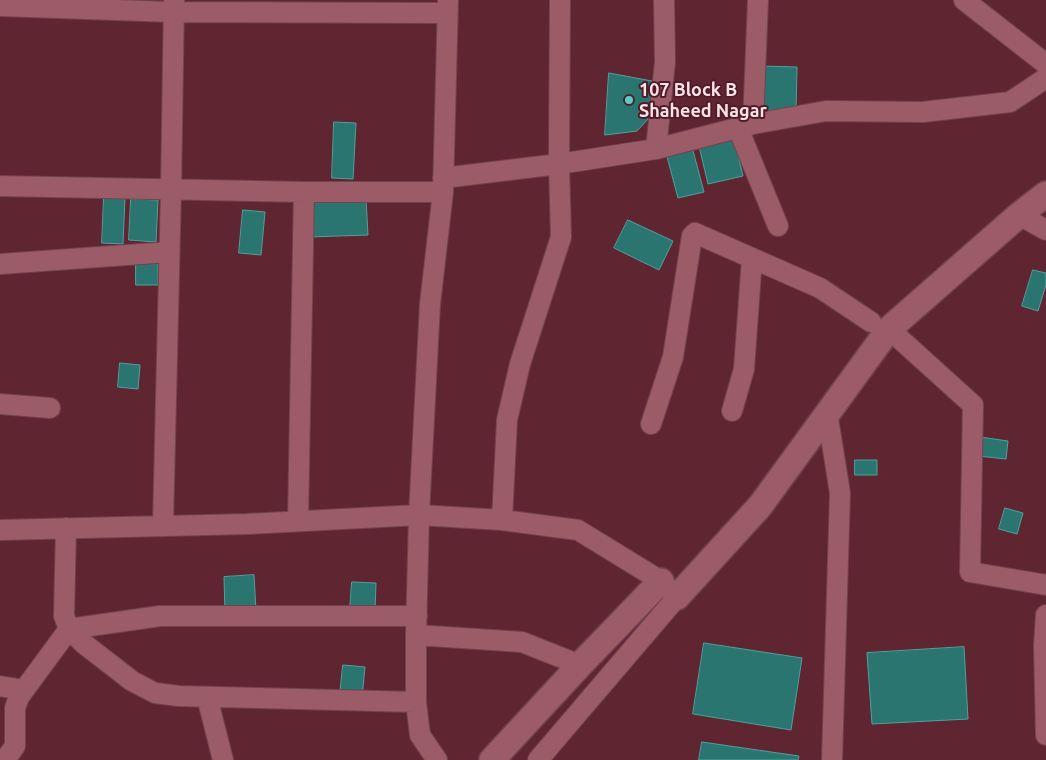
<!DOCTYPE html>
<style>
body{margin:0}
canvas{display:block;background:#5f2632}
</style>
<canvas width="1046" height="760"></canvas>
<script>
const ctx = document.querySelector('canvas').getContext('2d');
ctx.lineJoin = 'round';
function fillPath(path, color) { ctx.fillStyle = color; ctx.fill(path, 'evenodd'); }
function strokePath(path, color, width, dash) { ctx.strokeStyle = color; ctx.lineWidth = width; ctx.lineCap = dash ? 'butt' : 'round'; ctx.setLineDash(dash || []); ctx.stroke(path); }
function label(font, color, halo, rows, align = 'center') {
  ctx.font = font + ' Ubuntu,sans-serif'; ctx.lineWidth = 4; ctx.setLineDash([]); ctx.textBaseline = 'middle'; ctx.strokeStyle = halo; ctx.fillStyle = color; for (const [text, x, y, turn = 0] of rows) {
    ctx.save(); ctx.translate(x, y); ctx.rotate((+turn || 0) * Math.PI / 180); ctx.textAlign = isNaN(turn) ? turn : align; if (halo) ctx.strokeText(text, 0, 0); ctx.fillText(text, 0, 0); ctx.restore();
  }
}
const building = new Path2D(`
 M760 66 797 67 796 111 758 110Z
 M609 73 652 81 649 118 637 131 605 135Z
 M334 122 356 123 353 179 332 178Z
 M734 138 743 176 708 184 699 146Z
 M692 147 704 192 678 198 666 153Z
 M104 197 125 198 123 244 102 243Z
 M131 199 158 200 156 242 129 240Z
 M366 199 368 235 309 237 307 201Z
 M243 210 265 212 261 255 239 253Z
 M628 220 673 241 659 270 614 248Z
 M136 260H158V285H136Z
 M1033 270 1046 273V285L1038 311 1022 306Z
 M120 363 140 365 138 389 118 387Z
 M980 437 1008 441 1006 459 978 456Z
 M855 460H877V475H855Z
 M1005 508 1023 513 1017 534 999 529Z
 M254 575 256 611 225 612 224 577Z
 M352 582 376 583 375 611 350 610Z
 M704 643 802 658 791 730 693 714Z
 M964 647 968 719 872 724 867 653Z
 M343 665 365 667 362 698 340 696Z
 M702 742 799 756 798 760H699Z`);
const minor = new Path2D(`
 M964 0 1046 64
 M0 6 173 12 447 13
 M753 124 758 0
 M738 128 778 226
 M656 149 665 62 664 0
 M443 178 559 164 656 149 753 124 826 111 923 112 1010 102 1046 78
 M0 186 304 192H443
 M1019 215 1046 230
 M0 264 169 252
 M889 329 973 405 970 572 1046 585
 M0 404 50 408
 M732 411 744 369 752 258
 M827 412 840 493 832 760
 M651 424 673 357 692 236 695 233 820 288 871 322
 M502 520 507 420 520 364 561 237 559 164 560 0
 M298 521 304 192
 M163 525 171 190 174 0
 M66 528 64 616 69 629 83 643 132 681 155 693 179 696 416 702
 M0 530 247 524 419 515 502 520 578 530 661 581 677 597 538 760
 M1046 615 1044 645 1046 735
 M416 635 522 642 580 665
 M0 686 24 690
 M207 697 223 760
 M5 760 15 746V708L19 697 69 629 160 616H417
 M437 760 420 735 416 702V635L419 515 430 304 443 192 448 0`);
const tertiary = new Path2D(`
 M677 597 760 506 889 329 1019 215 1046 194
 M492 760 580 665 661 581`);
const markers = [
 [629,100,5,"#55cec5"]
];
const poiNames = [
 ["107 Block B",639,90],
 ["Shaheed Nagar",639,111]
];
fillPath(building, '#2b7570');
strokePath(building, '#4ca29c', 1);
strokePath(minor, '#71434f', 22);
strokePath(tertiary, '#71434f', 28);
strokePath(minor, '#9b5c67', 20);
strokePath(tertiary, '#9b5c67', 25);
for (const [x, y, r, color] of markers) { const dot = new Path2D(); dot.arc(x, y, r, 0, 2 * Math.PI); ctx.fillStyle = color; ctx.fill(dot); strokePath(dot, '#531b28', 2); }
label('bold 18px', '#fbe4e7', '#531b28', poiNames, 'left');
</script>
